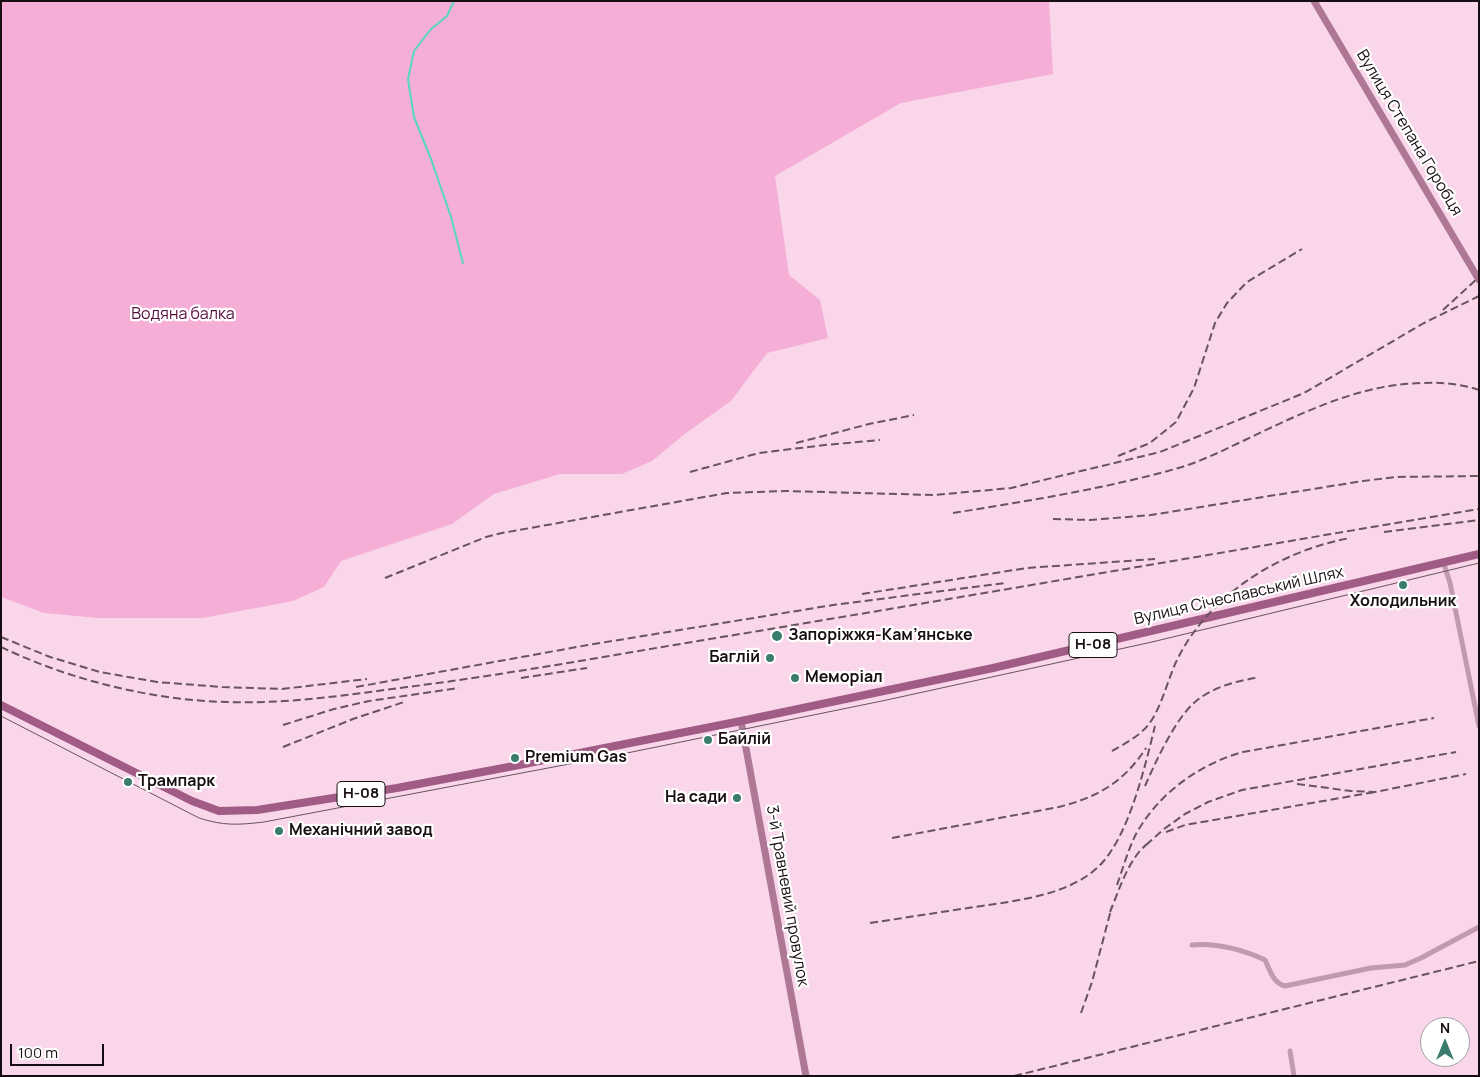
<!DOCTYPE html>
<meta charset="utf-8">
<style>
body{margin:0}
#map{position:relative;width:1480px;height:1077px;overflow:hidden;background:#f9d6e9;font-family:Manrope,sans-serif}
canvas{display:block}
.frame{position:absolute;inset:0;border:2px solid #190e14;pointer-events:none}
.north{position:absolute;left:1420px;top:1017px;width:50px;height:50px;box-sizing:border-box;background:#fff;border:1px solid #a39fa1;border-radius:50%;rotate:0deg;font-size:14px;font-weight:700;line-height:20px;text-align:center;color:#190e14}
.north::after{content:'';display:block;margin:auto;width:18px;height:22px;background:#3a7c6d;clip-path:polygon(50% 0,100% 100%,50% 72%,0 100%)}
.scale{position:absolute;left:10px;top:1044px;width:94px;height:22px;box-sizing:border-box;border:2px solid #190e14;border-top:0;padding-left:6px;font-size:15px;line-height:18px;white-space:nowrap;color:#190e14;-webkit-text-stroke:4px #fff;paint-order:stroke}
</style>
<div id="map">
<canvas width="1480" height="1077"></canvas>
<div class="frame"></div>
<div class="north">N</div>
<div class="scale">100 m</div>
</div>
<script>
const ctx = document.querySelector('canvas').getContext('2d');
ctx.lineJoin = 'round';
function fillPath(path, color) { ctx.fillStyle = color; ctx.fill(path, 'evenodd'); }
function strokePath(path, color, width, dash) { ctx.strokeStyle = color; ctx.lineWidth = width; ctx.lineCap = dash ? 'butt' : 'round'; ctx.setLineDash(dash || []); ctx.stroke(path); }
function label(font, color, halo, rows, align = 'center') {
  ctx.font = font + ' Manrope,sans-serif'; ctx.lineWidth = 4.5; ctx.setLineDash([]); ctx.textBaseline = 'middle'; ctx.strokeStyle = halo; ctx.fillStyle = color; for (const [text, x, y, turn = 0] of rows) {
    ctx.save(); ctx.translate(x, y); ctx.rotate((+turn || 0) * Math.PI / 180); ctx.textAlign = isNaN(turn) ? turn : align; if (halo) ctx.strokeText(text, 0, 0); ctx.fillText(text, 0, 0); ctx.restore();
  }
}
const green = new Path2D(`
 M1 1H1049L1053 74 901 103 775 176 789 275 820 300 828 338 767 353 731 401 686 433 652 461 622 474H560L494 494 452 524 341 561 324 587 293 601 203 618H99L44 613 1 597Z`);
const stream = new Path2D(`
 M454 1 447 16 431 29 414 51 408 79 414 117 431 159 451 217 463 263`);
const minor = new Path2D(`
 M1443 561 1450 583 1479 726
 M1192 945C1216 943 1243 950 1265 960 1270 970 1273 983 1285 986L1371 968 1405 965 1421 958 1479 927
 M1290 1051 1294 1076`);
const secondary = new Path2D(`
 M1314 1 1479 280
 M741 721 806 1076`);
const primary = new Path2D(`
 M1 705 192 801 219 811 257 810 397 788 514 766 741 721 993 668 1479 554`);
const tram = new Path2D(`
 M1 716 199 818C224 826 238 825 264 822L627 753 882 701 1152 642 1479 563`);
const rail = new Path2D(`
 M1443 310 1479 277
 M796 443 869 424 914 415
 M1118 456 1150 443 1176 422 1194 388 1215 323 1227 303 1247 282 1302 249
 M690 472 759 453 825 445 880 440
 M953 513C1028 501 1109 488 1182 467 1204 460 1224 450 1245 440 1302 413 1359 384 1423 383 1442 382 1461 384 1479 390
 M1053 519 1090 520 1151 515 1363 481 1395 477 1479 476
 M1384 532 1479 520
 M385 578 486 537 502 533 727 493 786 491 934 495 1011 488 1052 478 1160 452 1304 393 1424 323 1479 296
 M862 594 1027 568 1155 559
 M1 637 50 657 100 672 157 682 222 687 282 689 367 679
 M1 647C70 680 151 700 227 702 288 704 347 695 407 687 504 675 601 657 698 641 958 598 1218 553 1479 509
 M521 678 587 668
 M356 687 588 645 833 605 1005 583
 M283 725 334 709 369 701 459 688
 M283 747 353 719 404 702
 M1112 751C1123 745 1141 735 1149 724 1162 706 1167 682 1176 662 1208 595 1279 551 1350 538
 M1297 784 1351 791 1375 792 1466 774
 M1145 786C1155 763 1175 719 1195 702 1211 688 1235 681 1256 678
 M1166 832 1185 825 1375 792
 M892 838 1059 807C1098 797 1124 782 1146 748
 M1146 845 1164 829 1185 814 1208 802 1242 790 1456 752
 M1117 885C1123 868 1128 850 1136 834 1158 794 1199 764 1243 752L1434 718
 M1110 912C1120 888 1129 856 1151 841
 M870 923C903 918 935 913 968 908 1011 901 1071 897 1102 863 1130 832 1145 766 1155 726
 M1081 1013 1092 982 1112 906
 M1014 1076 1479 961`);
const markers = [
 [1403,585,5,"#3a7c6d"],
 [777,636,6,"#3a7c6d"],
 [770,658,5,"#3a7c6d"],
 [795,678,5,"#3a7c6d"],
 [708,740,5,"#3a7c6d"],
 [515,758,5,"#3a7c6d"],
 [128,782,5,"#3a7c6d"],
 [737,798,5,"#3a7c6d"],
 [279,831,5,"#3a7c6d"]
];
const shields = [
 [1093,645,48],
 [361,794,48]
];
const shieldNames = [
 ["Н-08",1093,645],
 ["Н-08",361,794]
];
const streetNames = [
 ["Вулиця Степана Горобця",1409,133,59],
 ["Вулиця Січеславський Шлях",1239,596,-13],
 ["3-й Травневий провулок",787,896,80]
];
const parkNames = [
 ["Водяна балка",183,315]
];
const poiNames = [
 ["Холодильник",1403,602,"center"],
 ["Запоріжжя-Кам’янське",788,636],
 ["Баглій",760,658,"right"],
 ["Меморіал",805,678],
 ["Байлій",718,740],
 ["Premium Gas",525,758],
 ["Трампарк",138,782],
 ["На сади",727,798,"right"],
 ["Механічний завод",289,831]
];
fillPath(green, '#f5afd6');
strokePath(stream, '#58d7bb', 2);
strokePath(minor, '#c19aaf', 5);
strokePath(secondary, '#ae7796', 7);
strokePath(primary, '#a05c84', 8);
strokePath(tram, '#68545f', 1);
strokePath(rail, '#68545f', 2, [8, 4]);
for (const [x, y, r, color] of markers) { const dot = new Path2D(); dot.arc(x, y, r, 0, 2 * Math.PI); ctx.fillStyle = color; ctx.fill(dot); strokePath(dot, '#fff', 2); }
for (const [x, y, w] of shields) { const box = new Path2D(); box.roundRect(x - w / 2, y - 12.5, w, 25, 4); ctx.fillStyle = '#fff'; ctx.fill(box); strokePath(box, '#190e14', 1); }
label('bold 15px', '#190e14', null, shieldNames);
label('16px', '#190e14', '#fff', streetNames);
label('16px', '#580d40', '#fff', parkNames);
label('bold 16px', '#190e14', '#fff', poiNames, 'left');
</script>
